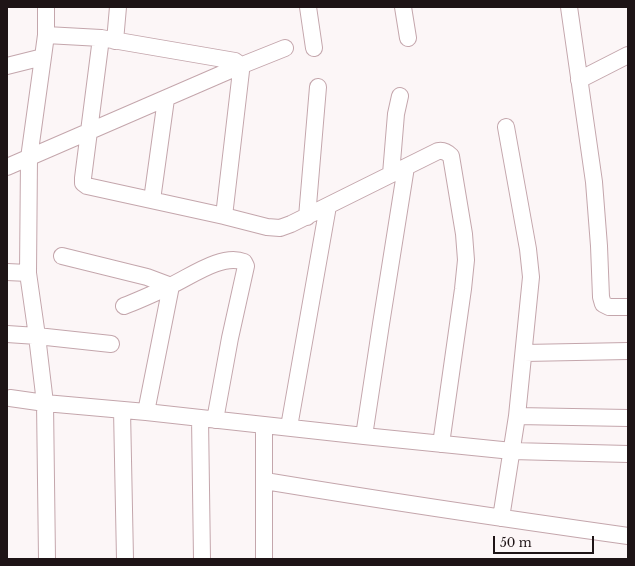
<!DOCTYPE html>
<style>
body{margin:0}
#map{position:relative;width:635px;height:566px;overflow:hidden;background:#fcf6f7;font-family:"Libre Baskerville",serif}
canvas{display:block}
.frame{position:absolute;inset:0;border:8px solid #1e1416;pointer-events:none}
.scale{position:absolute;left:493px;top:536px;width:101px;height:18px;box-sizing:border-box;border:2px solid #1e1416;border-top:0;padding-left:5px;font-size:12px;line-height:14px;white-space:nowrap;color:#1e1416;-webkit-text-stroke:3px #fcf6f7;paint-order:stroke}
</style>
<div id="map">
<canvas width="635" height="566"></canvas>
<div class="frame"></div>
<div class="scale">50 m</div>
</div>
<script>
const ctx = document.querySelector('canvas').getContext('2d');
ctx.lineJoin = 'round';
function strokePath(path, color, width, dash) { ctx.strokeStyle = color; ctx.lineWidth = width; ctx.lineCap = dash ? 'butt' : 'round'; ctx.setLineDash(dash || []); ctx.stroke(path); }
const street = new Path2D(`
 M46 7V35L43 57 29 158 28 273 37 336 45 403 47 559
 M308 7 314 48
 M403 7 408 38
 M569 7 594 182 599 246 601 297 603 304 609 307H628
 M46 35 101 38 235 61C239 63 240 66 241 71L224 216
 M101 38 83 178V183L87 186 224 216 267 227 280 228 291 224 438 151C443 150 447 152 451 156L464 234 466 260 463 289 441 444
 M115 41 118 7
 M7 66 43 57
 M579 80 628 55
 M7 167 240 66 285 48
 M391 174 396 114 400 96
 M152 200 166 99
 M307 217 318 87
 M62 256 147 277 171 286 146 412
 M7 272 28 273
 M124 306C140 300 155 293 170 286 190 277 222 253 244 262L246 266 230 338 215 420
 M7 334 37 336 111 344
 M524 353 628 351
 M10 398 45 403 146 412 364 436 512 451 628 454
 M122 410 125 559
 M517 416 628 418
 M200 418 202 559
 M264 425V559
 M289 427 328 206
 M364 436 381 324 406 167
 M265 481C386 501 507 519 628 536
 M501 518 517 416 531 277 528 249 506 127`);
strokePath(street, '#c4a6ac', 18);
strokePath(street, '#fff', 16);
</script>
